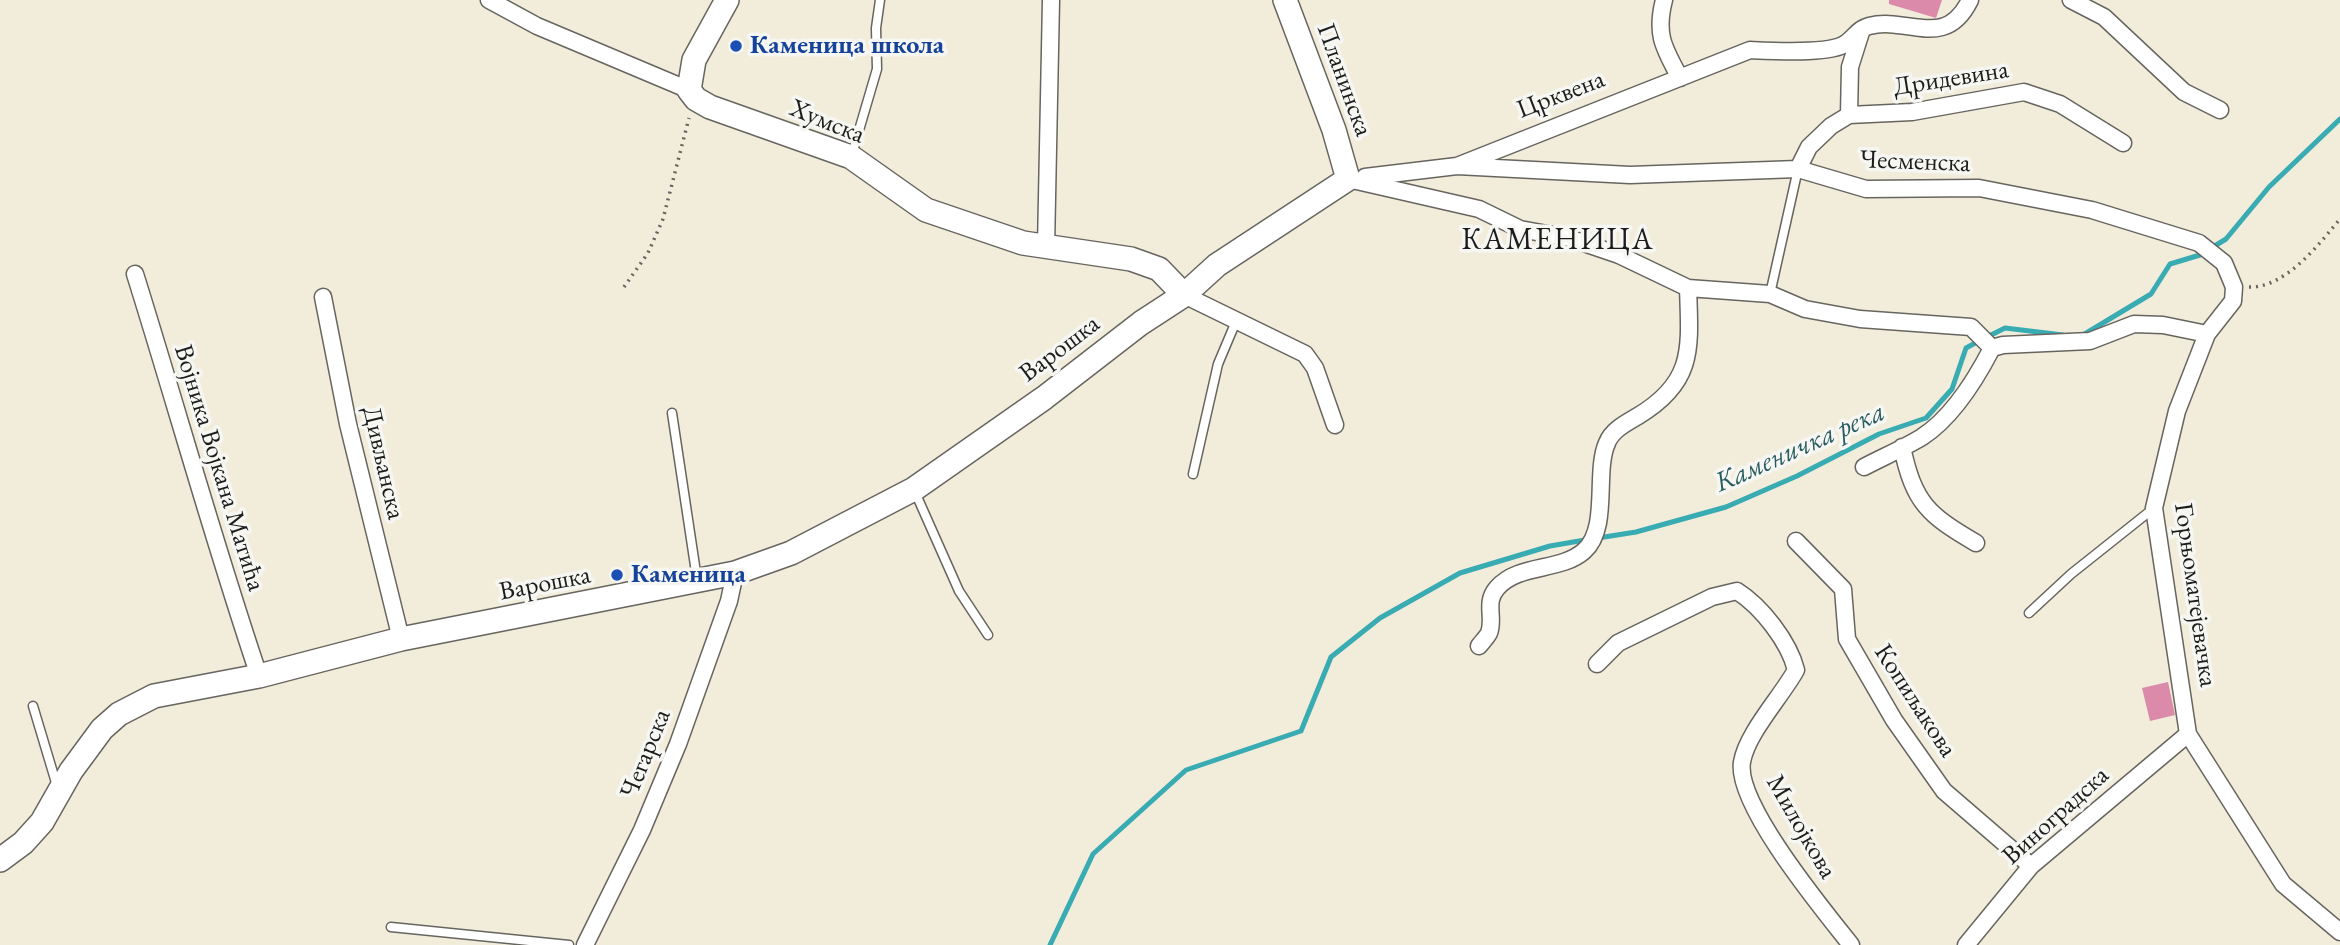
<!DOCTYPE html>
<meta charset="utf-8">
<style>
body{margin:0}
canvas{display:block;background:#f2ecdb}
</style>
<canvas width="2340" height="945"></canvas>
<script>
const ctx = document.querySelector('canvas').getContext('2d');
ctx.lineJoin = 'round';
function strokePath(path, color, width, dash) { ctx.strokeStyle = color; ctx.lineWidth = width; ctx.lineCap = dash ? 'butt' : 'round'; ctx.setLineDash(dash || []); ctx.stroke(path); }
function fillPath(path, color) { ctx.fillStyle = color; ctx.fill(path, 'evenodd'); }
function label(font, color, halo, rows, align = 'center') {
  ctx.font = font + ' "EB Garamond",serif'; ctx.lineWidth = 7; ctx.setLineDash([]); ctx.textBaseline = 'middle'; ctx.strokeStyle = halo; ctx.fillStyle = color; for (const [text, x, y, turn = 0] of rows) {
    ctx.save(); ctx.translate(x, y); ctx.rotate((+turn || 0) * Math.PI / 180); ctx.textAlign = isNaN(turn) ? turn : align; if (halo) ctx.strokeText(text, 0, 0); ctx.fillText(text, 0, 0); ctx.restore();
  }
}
const stream = new Path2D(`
 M1991 335 2005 328 2063 335
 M2083 335 2151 294 2170 264 2200 255 2226 239 2269 187 2340 119
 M1598 538 1636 532 1726 507 1797 476 1879 434 1926 418 1952 389 1966 348 1979 341
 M1050 945 1093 854 1186 770 1301 731 1331 657 1380 618 1460 573 1550 546 1585 540`);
const building = new Path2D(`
 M1889 0H1942L1936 18 1889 4Z
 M2168 682 2175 715 2150 721 2142 688Z`);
const path = new Path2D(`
 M624 287 648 253 663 219 689 118
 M2249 287C2286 288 2319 244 2340 219`);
const lane = new Path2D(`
 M852 154 877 69 876 28 880 0
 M1770 294 1798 169
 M672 413 697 579
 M1193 474 1218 364 1237 319
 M915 492 959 591 988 635
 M2029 613 2071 574 2154 508
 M33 706 57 786
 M391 927 569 945`);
const street = new Path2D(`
 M489 0 537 26 689 90
 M1664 0C1655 35 1664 48 1680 78
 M2071 0 2104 17 2184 92 2220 110
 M1849 115 1850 67 1862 29
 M1457 166 1630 175 1798 169 1866 189 1979 188 2092 210 2199 243 2224 263 2234 287 2233 301 2207 334 2177 411 2154 508 2188 734 2283 884 2340 932
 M1798 169 1809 147 1831 126 1849 115 1912 112 2024 92 2060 104 2123 143
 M1365 177 1457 166 1750 50C1772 51 1825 54 1843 45 1853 40 1857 29 1869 26 1908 16 1945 51 1970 0
 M1348 179 1479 209 1520 229 1569 238 1619 255 1688 288 1770 294 1805 309 1860 319 1971 327 1992 348
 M1046 247 1051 0
 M135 274C177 408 214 543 259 676
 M1184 295 1305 354 1315 368 1335 425
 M323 297 348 424 401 639
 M1902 447C1914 503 1928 515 1976 543
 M1864 467C1883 457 1904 448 1922 437 1953 417 1976 379 1992 348L2003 345 2090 341 2134 324 2163 325 2207 334
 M1796 541 1843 589 1847 639 1894 720 1944 791 2031 866
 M1479 646C1482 642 1487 637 1489 633 1495 617 1484 603 1497 588 1519 563 1560 572 1584 551 1610 528 1594 472 1607 443 1612 430 1626 423 1638 416 1695 382 1690 348 1688 288
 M1597 664 1618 643 1712 597 1737 591C1762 607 1789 642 1796 670 1781 697 1747 733 1742 762 1735 804 1825 912 1851 945
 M585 945 642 830 678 744 729 601 735 573
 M1966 945 2031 866 2188 734`);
const secondary = new Path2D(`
 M727 0 694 60 689 90 696 99 710 107 851 157 926 210 1023 243 1131 259 1159 269 1184 295
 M0 860 23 843 42 822 71 771 102 729 119 714 154 696 259 676 401 639 735 573 791 553 914 489 1044 398 1141 323 1184 295 1217 265 1348 179 1334 130 1285 0`);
const markers = [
 [736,46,7,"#1a4fb4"],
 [617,575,7,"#1a4fb4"]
];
const transitNames = [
 ["Каменица школа",750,46],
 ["Каменица",631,575]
];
const streetNames = [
 ["Дридевина",1951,79,-9],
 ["Планинска",1344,80,70],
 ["Црквена",1561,95,-21],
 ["Хумска",827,122,22],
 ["Чесменска",1915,162,2],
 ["Варошка",1060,349,-37],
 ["Дивљанска",383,463,77],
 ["Војника Војкана Матића",219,468,73],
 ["Варошка",545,584,-11],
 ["Горњоматејевачка",2195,595,82],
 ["Копиљакова",1915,701,57],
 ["Чегарска",646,754,-68],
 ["Виноградска",2056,816,-42],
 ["Милојкова",1801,827,60]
];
const waterNames = [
 ["Каменичка река",1800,448,-24]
];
const quarterNames = [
 ["КАМЕНИЦА",1558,241]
];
strokePath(stream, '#39abb2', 5);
fillPath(building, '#db8aa9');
strokePath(lane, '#67655f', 11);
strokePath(street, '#67655f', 19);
strokePath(secondary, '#67655f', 26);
strokePath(path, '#67655f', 3.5, [2, 5]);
strokePath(lane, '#fff', 8);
strokePath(street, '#fff', 16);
strokePath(secondary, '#fff', 23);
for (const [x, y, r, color] of markers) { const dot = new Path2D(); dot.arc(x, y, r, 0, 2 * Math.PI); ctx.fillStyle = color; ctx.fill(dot); strokePath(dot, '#f6f6f2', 2.5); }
label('bold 26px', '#164399', '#f6f6f2', transitNames, 'left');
label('26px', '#1c1c1c', '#f6f6f2', streetNames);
label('italic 28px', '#295c60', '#f6f6f2', waterNames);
ctx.letterSpacing = '2px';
label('30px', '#1c1c1c', '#f6f6f2', quarterNames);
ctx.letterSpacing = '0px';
</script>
